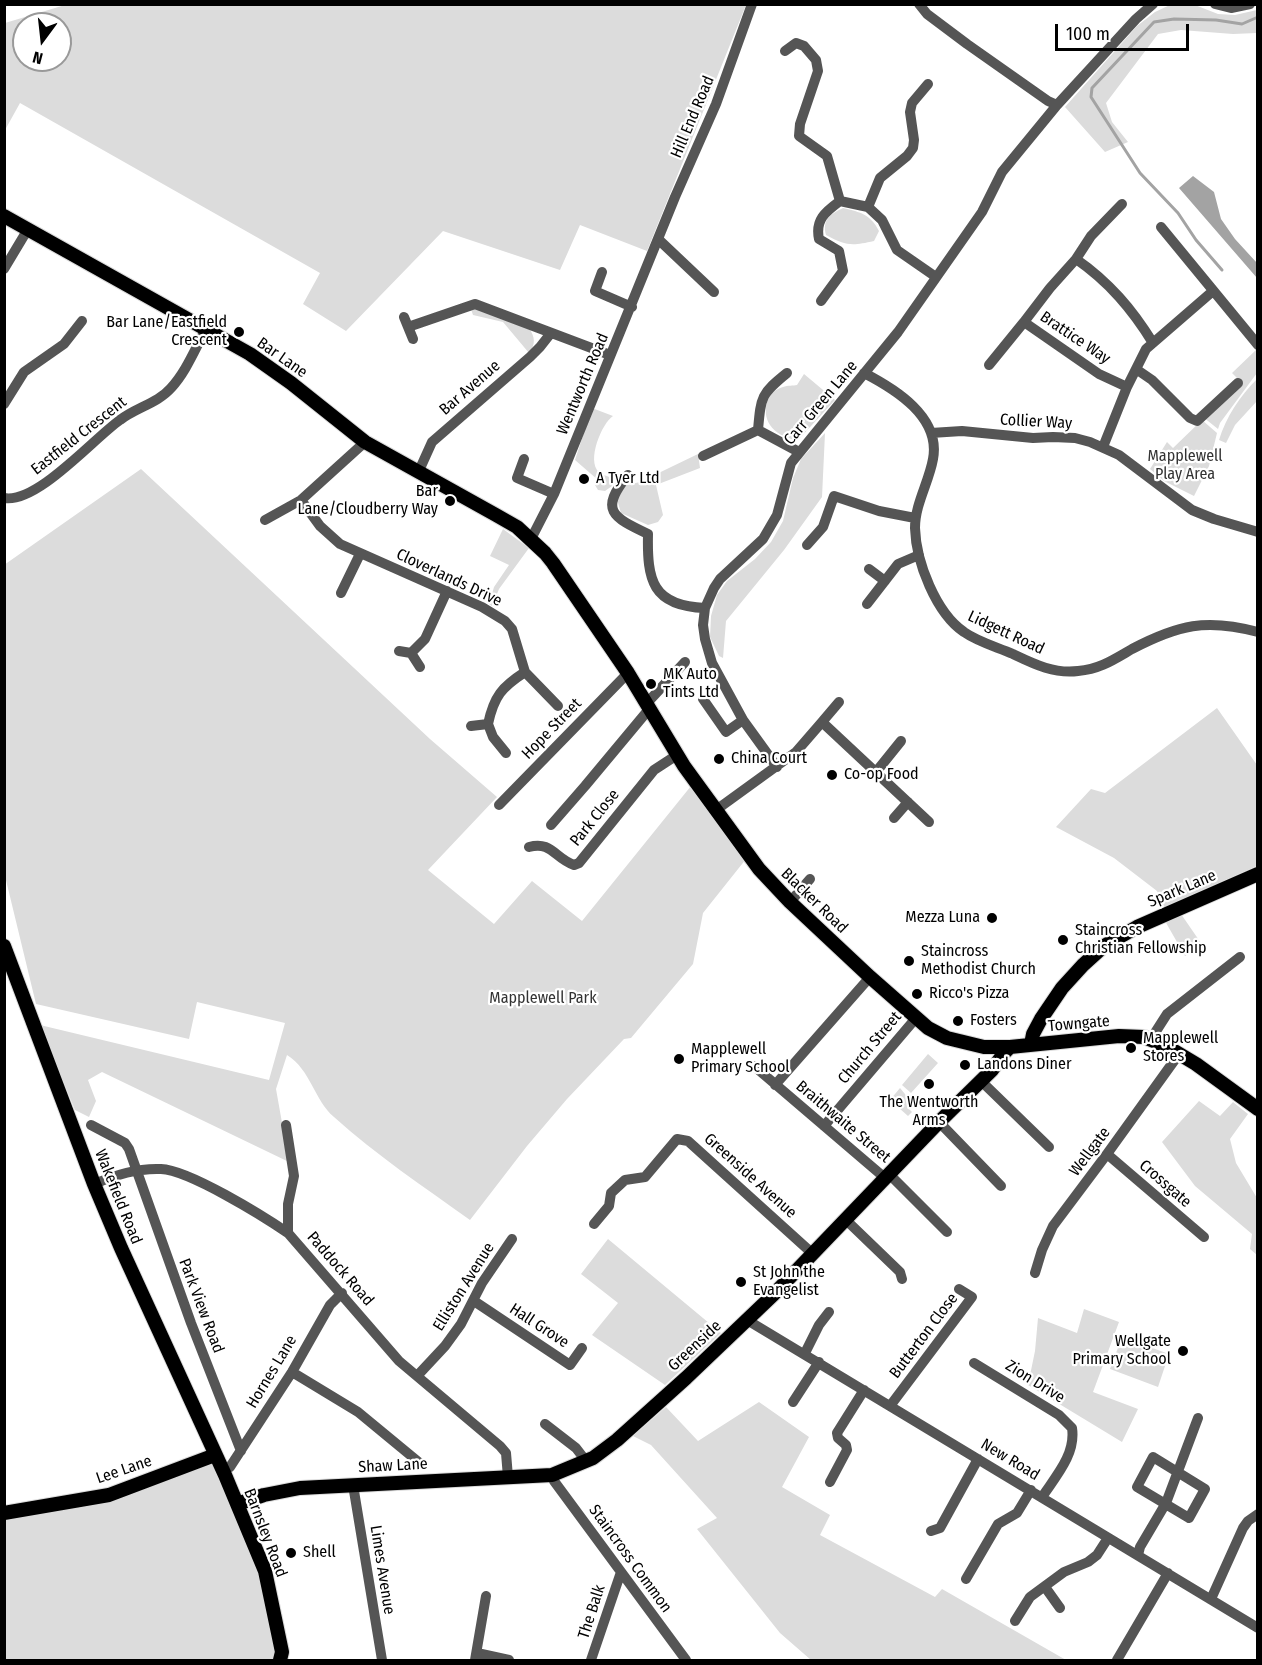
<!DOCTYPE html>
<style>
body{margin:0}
#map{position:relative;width:1262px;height:1665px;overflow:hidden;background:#fff;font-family:"Fira Sans Condensed",sans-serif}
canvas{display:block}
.frame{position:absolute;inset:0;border:6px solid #000;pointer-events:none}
.north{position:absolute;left:12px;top:12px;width:60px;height:60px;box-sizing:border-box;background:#fff;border:2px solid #999;border-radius:50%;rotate:195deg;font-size:16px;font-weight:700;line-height:24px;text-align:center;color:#000}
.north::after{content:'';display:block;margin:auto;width:21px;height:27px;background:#000;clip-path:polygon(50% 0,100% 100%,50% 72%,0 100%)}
.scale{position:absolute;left:1055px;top:24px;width:134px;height:27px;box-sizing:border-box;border:3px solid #000;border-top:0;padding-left:8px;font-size:18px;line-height:21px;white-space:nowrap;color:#000;-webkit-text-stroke:4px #fff;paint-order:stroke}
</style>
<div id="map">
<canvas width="1262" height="1665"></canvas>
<div class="frame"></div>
<div class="north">N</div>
<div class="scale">100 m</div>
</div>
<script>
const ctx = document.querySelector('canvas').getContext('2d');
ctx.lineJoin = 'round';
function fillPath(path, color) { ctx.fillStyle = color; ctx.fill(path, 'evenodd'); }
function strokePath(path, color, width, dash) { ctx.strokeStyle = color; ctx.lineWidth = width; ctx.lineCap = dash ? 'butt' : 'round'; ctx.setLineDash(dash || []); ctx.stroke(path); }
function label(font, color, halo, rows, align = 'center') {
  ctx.font = font + ' "Fira Sans Condensed",sans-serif'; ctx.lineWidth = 4.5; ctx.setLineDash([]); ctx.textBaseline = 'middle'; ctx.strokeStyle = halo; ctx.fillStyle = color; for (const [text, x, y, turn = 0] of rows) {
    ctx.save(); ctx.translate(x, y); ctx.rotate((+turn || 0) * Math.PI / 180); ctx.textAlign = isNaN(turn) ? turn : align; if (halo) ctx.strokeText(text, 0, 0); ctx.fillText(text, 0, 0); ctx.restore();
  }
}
const green = new Path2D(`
 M1172 4 1195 5 1218 14 1235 15 1257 10V33L1233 34 1181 30 1158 34 1106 103 1112 122 1128 142 1105 152 1065 107 1137 26 1155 12Z
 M65 5V4L746 5 647 251 580 225 560 270 443 231 346 331 303 304 320 273 20 103 5 130V23ZM24 24H60V60H24Z
 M843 208C861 212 871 215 879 231L874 241C852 246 846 246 826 235 822 220 830 214 843 208Z
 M471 309H476L529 328C535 337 536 344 529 353L503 322 473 315Z
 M1257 349V373L1220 423 1218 429 1203 417 1240 381 1232 373Z
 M804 374 835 400 800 438 794 440C785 437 775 433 770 425 761 411 767 391 783 387 788 385 793 386 797 385Z
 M1257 379V401L1235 425 1226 443 1219 440C1226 417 1240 396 1257 379Z
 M592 408 613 416C602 423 586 461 599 472 602 475 608 476 612 478V486L605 491 598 490 595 485 598 480 575 460Z
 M1202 420 1217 433 1209 466 1194 496 1164 481 1150 469 1167 442 1173 448Z
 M825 433 822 497 784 550 726 621 723 658 719 656 710 637 711 616 717 595 727 581 755 559 771 542 783 521 793 478 801 459Z
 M698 454 700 468 656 485 663 515 658 522 648 525 621 513 616 496 623 486 640 482Z
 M141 469 430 739 497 797 428 870 494 924 532 881 582 921 691 786 746 859 703 913 693 964 631 1038 624 1039 567 1099 527 1146 470 1220C424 1187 376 1155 334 1117 314 1100 311 1070 287 1055L276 1089 289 1162 102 1072 88 1080 96 1101 89 1117 75 1110 40 1025 269 1080 285 1023 197 1002 189 1039 36 1004 5 876 4 565Z
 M503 529 529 548 499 589 492 606 489 604 494 587 509 565 490 556Z
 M1217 708 1257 765V866L1164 907 1157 891 1114 858 1056 827 1091 789 1105 793Z
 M1181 914 1203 946 1185 956 1165 921Z
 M928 1054 938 1063 911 1093 902 1085Z
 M900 1088 910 1100 909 1102 911 1104 908 1108 912 1112 908 1116 890 1100Z
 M1199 1101 1220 1116 1233 1102 1248 1114 1230 1139 1236 1163 1257 1198V1255L1250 1249 1252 1234 1195 1186 1162 1142Z
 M608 1239 721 1333 665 1385 592 1335 618 1303 581 1274Z
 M1084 1309 1119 1322 1093 1392 1138 1409 1122 1442 1028 1385 1035 1351 1038 1318 1077 1333Z
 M1122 1337 1169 1354 1158 1387 1110 1369Z
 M759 1402 809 1437 782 1487 830 1515 820 1535 935 1597 942 1589 1066 1660H811L780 1633 697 1529 717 1518 651 1445 633 1436 666 1407 698 1441Z
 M215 1455 265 1571 280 1660H5V1513L109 1495Z`);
const water = new Path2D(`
 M1193 176 1214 192 1221 219 1235 239 1257 263V278L1179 188Z`);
const stream = new Path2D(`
 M1222 270 1196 240 1178 213 1140 173 1091 97 1092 88 1154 22 1174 19 1216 20 1242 24 1258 17`);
const minor = new Path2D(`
 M919 4 927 14 967 44 1048 101 1057 105
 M1215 4 1231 8 1250 4
 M785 51 796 43 804 46 816 60 818 71 800 124 799 136 827 156 840 201
 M868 207 880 178 907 156 913 148 914 140 910 112 912 103 928 84
 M1161 227 1258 345
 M658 239 714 292
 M1076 259 1091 236 1122 204
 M4 269 28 229
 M602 272 595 291 632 307
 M821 301 843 271 839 251 819 239C815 220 825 212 840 201L868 207 882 220 897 250 936 277
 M404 317 413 339
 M408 327 475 304 610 355
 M989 365 1024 322
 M1136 369 1152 380 1190 418 1197 421 1238 383
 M864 373C895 389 941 417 933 459 929 482 915 504 915 528 916 562 936 613 964 632 978 642 997 647 1013 654 1034 664 1054 674 1078 671 1100 669 1113 660 1132 649 1178 625 1206 618 1258 632
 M1127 387 1099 374 1024 322 1050 288 1076 259C1109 282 1132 309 1153 343
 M4 404 24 372 64 344 82 321
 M758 430C761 396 761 394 787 373
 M931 433 962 431 1033 438 1053 437 1075 438 1090 442 1119 455 1192 510 1214 519 1258 532
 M1103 447 1127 387 1146 349 1213 291
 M703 456 758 430 799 452
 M524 459 517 478 554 494
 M418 473 432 442 530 357 540 347 551 333
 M628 475C599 510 612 517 648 534 647 580 652 606 705 608
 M4 498C37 504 94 438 120 420 135 408 158 403 171 388 186 372 195 349 206 329
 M301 500 320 526 340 544 482 607 505 621 512 629 525 672 558 706
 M265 520 301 500 365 442
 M531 539 554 494 675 197 716 104 752 4
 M807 545 823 527 834 496 879 511 915 518
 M869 569 885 581
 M341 593 360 554
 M867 604 898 564 919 555
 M399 651 411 653
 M420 667 411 653 425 639 447 591
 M703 699 726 732 743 720
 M647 703 685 662
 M822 722 839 702
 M488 724 493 737 506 753
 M471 726 488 724C494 696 502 687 525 672
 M777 767 743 720 712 663 705 639 703 625 705 608 714 588 720 579 763 539 777 515 791 463 898 332 982 212 1002 172 1057 105 1136 19 1153 4
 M876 772 901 741
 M499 805 628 673
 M716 810 796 752 822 722 929 822
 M894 818 908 802
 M551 825 585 786 650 708
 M529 847C552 841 554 858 574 865L579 863 654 770 677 755
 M790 902 810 879
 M1151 1039 1167 1014 1240 957
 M754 1066 885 1178
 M980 1080 1049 1147
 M775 1085 870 977
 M939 1122 1001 1186
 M91 1125 125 1143 129 1149 191 1323 241 1451
 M286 1125 294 1176 288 1204V1233
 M824 1126 916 1018
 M1107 1154 1204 1237
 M889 1174 947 1232
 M94 1184C116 1175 137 1168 161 1169 189 1170 263 1216 288 1233L399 1361 500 1446 506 1453 508 1477
 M845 1219 900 1272 902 1279
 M594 1224 609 1206 611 1193 625 1180 645 1177 677 1139 688 1141 813 1254
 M1035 1273 1042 1250 1053 1226 1107 1154 1179 1054
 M474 1301 570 1365 582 1348
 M747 1320 1258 1628
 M805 1353 819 1325 829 1312
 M974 1363 1059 1415 1072 1428C1076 1454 1056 1476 1042 1497
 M292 1372 358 1412 421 1464
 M417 1376 445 1346 461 1324 482 1283 512 1239
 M793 1402 819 1362
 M890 1406 972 1297 959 1289
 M545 1424 576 1448 586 1461
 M1153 1457 1205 1489 1189 1518 1137 1487Z
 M230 1467 292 1372 330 1305 342 1293
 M552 1475 554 1481 686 1660
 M830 1482 847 1450 846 1445 838 1438 837 1433 864 1390
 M353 1485 382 1660
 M931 1531 940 1528 978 1459
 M1138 1555 1140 1547 1166 1503 1198 1418
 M966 1579 998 1524 1017 1513 1031 1490
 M1045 1587 1060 1608
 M1211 1599 1243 1528 1248 1521 1258 1514
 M1015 1621 1030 1597 1064 1572 1088 1562 1097 1555 1108 1538
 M477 1653 509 1660
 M475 1660 486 1596
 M591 1660 621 1572
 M1117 1660 1168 1573`);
const major = new Path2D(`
 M4 216 250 354 291 383 365 442 496 515 517 527 545 553 553 563 628 673 684 766 759 869 790 902 870 977 928 1028 947 1038 984 1047H1010L1119 1036 1144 1037 1166 1046 1196 1064 1258 1109
 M4 946 94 1184 121 1248 225 1475 265 1571 282 1652 280 1660
 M1031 1044 1033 1034 1041 1019 1062 988 1083 965 1104 946 1137 927 1258 874
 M237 1504 264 1495 300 1488 552 1475 593 1458 617 1440 686 1378 773 1295 939 1122 992 1070 1004 1053 1010 1047
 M4 1513 109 1495 215 1455`);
const markers = [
 [239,332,6,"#000"],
 [584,479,6,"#000"],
 [450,501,6,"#000"],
 [651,684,6,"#000"],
 [719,759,6,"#000"],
 [832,775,6,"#000"],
 [992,918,6,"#000"],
 [1063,940,6,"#000"],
 [909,961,6,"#000"],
 [917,994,6,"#000"],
 [958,1021,6,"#000"],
 [1131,1048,6,"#000"],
 [679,1059,6,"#000"],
 [965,1065,6,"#000"],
 [929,1084,6,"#000"],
 [741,1282,6,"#000"],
 [1183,1351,6,"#000"],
 [291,1553,6,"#000"]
];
const streetNames = [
 ["Hill End Road",693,117,-67],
 ["Brattice Way",1075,338,34],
 ["Bar Lane",282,358,35],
 ["Wentworth Road",583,384,-67],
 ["Bar Avenue",470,388,-41],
 ["Carr Green Lane",821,403,-50],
 ["Collier Way",1036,422,3],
 ["Eastfield Crescent",79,436,-38],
 ["Cloverlands Drive",449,578,25],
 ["Lidgett Road",1006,633,25],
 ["Hope Street",552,729,-46],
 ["Park Close",595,818,-51],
 ["Spark Lane",1182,889,-23],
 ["Blacker Road",814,901,44],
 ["Towngate",1079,1024,-5],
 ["Church Street",870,1048,-50],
 ["Braithwaite Street",843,1122,40],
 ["Wellgate",1090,1152,-53],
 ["Greenside Avenue",750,1176,42],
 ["Crossgate",1165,1184,41],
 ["Wakefield Road",118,1197,68],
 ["Paddock Road",340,1269,49],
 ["Elliston Avenue",464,1287,-58],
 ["Park View Road",201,1306,69],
 ["Hall Grove",539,1326,33],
 ["Butterton Close",924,1336,-53],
 ["Greenside",695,1346,-43],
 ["Hornes Lane",272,1372,-59],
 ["Zion Drive",1035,1382,32],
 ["New Road",1010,1460,31],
 ["Shaw Lane",393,1466,-3],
 ["Lee Lane",124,1470,-19],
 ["Barnsley Road",265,1533,69],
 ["Staincross Common",630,1559,54],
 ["Limes Avenue",382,1570,81],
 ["The Balk",592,1612,-72]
];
const poiNames = [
 ["Bar Lane/Eastfield",227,323,"right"],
 ["Crescent",227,341,"right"],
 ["A Tyer Ltd",596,479],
 ["Bar",438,492,"right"],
 ["Lane/Cloudberry Way",438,510,"right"],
 ["MK Auto",663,675],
 ["Tints Ltd",663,693],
 ["China Court",731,759],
 ["Co-op Food",844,775],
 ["Mezza Luna",980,918,"right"],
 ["Staincross",1075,931],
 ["Christian Fellowship",1075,949],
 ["Staincross",921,952],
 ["Methodist Church",921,970],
 ["Ricco's Pizza",929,994],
 ["Fosters",970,1021],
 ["Mapplewell",1143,1039],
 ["Stores",1143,1057],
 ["Mapplewell",691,1050],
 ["Primary School",691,1068],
 ["Landons Diner",977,1065],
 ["The Wentworth",929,1103,"center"],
 ["Arms",929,1121,"center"],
 ["St John the",753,1273],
 ["Evangelist",753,1291],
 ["Wellgate",1171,1342,"right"],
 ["Primary School",1171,1360,"right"],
 ["Shell",303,1553]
];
const parkNames = [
 ["Mapplewell",1185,457],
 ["Play Area",1185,475],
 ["Mapplewell Park",543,999]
];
fillPath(green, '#dcdcdc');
fillPath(water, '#a3a3a3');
strokePath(stream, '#a3a3a3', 3);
strokePath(major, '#dbdbdb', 16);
strokePath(minor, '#555', 10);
strokePath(major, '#000', 14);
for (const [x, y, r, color] of markers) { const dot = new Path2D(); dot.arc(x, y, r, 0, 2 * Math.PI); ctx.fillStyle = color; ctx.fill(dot); strokePath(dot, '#fff', 2); }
label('16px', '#000', '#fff', streetNames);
label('16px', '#000', '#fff', poiNames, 'left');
label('16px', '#333', '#fff', parkNames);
</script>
